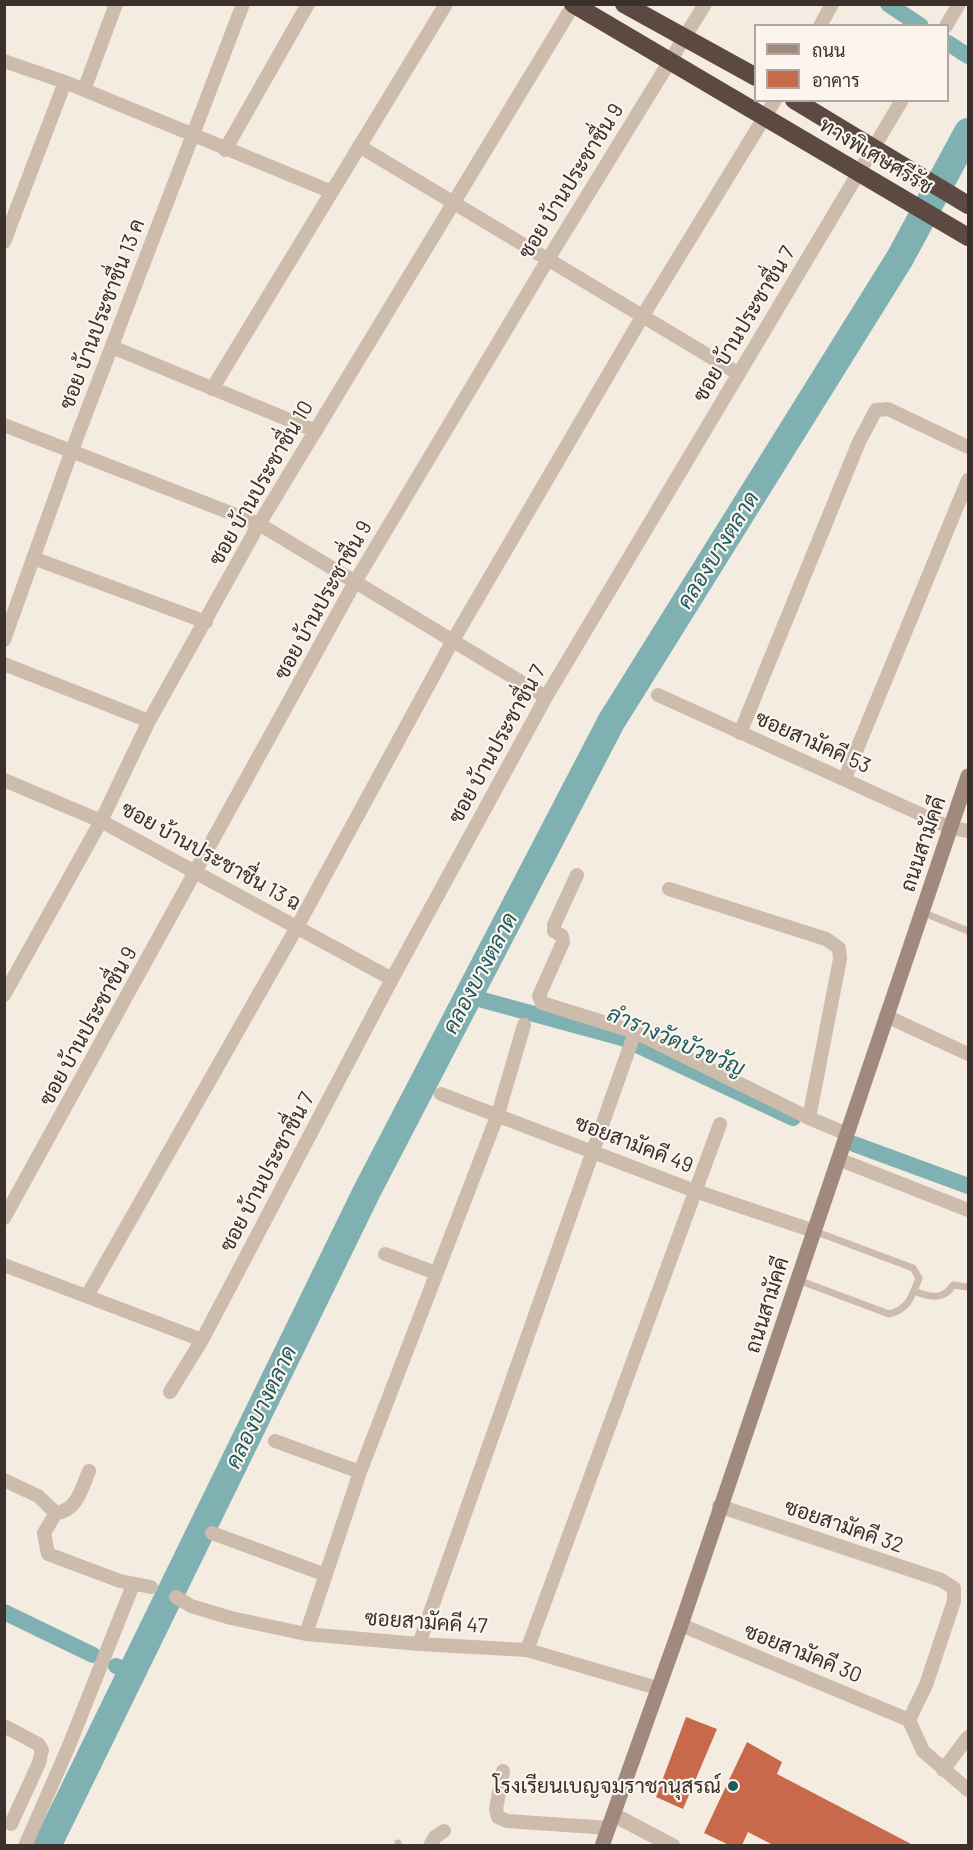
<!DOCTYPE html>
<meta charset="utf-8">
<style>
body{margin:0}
#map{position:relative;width:973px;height:1850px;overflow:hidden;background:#f4ebe1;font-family:Barlow,Sarabun,sans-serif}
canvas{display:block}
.frame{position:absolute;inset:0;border:6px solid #3b302b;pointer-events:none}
.legend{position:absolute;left:754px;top:24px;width:195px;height:78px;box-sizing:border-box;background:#fbf5ee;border:2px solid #aea6a0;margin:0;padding:8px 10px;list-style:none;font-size:18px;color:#3b302b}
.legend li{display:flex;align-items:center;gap:12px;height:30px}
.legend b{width:30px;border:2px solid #aea6a0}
</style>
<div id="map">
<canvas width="973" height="1850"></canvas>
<div class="frame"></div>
<ul class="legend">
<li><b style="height:8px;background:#a18a7d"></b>ถนน</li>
<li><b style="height:16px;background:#c8694b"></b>อาคาร</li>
</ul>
</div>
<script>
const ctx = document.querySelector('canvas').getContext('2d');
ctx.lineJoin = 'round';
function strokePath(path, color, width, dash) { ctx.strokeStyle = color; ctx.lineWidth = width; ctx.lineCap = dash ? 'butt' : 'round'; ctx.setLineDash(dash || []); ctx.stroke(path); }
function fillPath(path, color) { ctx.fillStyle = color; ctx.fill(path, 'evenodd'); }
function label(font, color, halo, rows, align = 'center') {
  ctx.font = font + ' Barlow,Sarabun,sans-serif'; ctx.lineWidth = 4.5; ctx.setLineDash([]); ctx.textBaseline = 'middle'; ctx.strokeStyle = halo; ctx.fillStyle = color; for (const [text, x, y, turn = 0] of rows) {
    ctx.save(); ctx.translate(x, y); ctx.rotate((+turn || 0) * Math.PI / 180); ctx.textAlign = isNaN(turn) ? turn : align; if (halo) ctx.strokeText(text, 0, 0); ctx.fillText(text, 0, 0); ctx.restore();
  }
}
const canal = new Path2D(`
 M888 4 921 26
 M948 43 968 56
 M468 996 622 1038 793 1118
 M854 1144 968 1186
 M4 1612 93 1655
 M116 1666 131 1673`);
const river = new Path2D(`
 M47 1846 367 1191 611 722 900 258 968 132`);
const building = new Path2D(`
 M686 1717 717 1729 683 1809 656 1797Z
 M747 1742 782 1762 777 1774 913 1845H773L748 1832 742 1845H729L704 1833Z`);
const service = new Path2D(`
 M922 912 968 931
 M798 1280 889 1314C909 1309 912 1296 919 1278L913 1268 814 1231
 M914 1291C929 1297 944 1301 953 1285L968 1287
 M398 1846V1843`);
const minor = new Path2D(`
 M820 26 832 4
 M946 26 959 4
 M4 61 65 82 332 192
 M84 90 116 4
 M359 146 739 374
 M225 150 308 4
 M4 242 65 82
 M112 347 316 431
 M212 389 446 4
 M4 425 259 524 546 697
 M33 558 206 622
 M4 640 72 450 243 4
 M4 664 149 721
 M658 695 951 828 968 831
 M740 733 859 442 876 410 888 409 968 447
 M845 778 968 480
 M4 780 101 821 392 979
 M577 875 554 925V931L562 936 563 942 539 996 542 1003 635 1032 809 1118 847 1134
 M669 889 826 939 839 948 840 959 809 1118
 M4 995 101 821 149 721 259 524 574 4
 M886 1016 968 1054
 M441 1094 695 1191 814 1231
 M838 1159 968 1210
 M4 1218 355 582 547 261 705 4
 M385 1254 436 1273
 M4 1265 202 1340
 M87 1296 297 927 452 642 642 317 775 100
 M170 1392 202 1340 392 979 546 697 902 100
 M275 1441 360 1472
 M4 1480 38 1496 56 1513 44 1533 48 1554 120 1581 151 1587
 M719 1506 941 1580 954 1588V1601L926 1685 909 1720
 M56 1513C77 1511 82 1488 89 1471
 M212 1533 326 1575
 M176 1597 191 1606 231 1618 306 1634 419 1644 527 1650 657 1688
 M681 1625 909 1720
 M306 1634 360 1472 498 1114 524 1025
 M419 1644 635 1032
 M527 1650 720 1124
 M909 1720 923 1751 968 1790
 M4 1726 38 1744 42 1750 39 1763 11 1824
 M943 1770 968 1737
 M503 1771 496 1809 498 1817 507 1821 609 1828
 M25 1846 68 1748 133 1585
 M430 1846 435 1837 444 1831`);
const tertiary = new Path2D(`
 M614 1815 673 1846`);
const secondary = new Path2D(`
 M602 1846 681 1625 968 776`);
const motorwayBridge = new Path2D(`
 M573 4 968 237
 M624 4 756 77
 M794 100 968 205`);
const markers = [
 [733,1786,6,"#1f5a5e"]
];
const streetNames = [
 ["ทางพิเศษศรีรัช",876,156,31],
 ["ซอย บ้านประชาชื่น 9",571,181,-58],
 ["ซอย บ้านประชาชื่น 13 ค",102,314,-69],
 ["ซอย บ้านประชาชื่น 7",744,324,-59],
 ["ซอย บ้านประชาชื่น 10",261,483,-60],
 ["ซอย บ้านประชาชื่น 9",323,600,-61],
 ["ซอยสามัคคี 53",813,742,24],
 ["ซอย บ้านประชาชื่น 7",497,744,-61],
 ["ถนนสามัคคี",923,844,-71],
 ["ซอย บ้านประชาชื่น 13 ฉ",211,856,29],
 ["ซอย บ้านประชาชื่น 9",88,1026,-61],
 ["ซอยสามัคคี 49",634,1144,21],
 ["ซอย บ้านประชาชื่น 7",267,1172,-62],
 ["ถนนสามัคคี",767,1305,-72],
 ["ซอยสามัคคี 32",844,1526,19],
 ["ซอยสามัคคี 47",426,1622,4],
 ["ซอยสามัคคี 30",803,1653,22]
];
const poiNames = [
 ["โรงเรียนเบญจมราชานุสรณ์",721,1786]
];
const waterNames = [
 ["คลองบางตลาด",718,550,-58],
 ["คลองบางตลาด",480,973,-62],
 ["ลำรางวัดบัวขวัญ",676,1041,23],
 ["คลองบางตลาด",261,1407,-64]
];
strokePath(canal, '#7fb0b2', 16);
strokePath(river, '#7fb0b2', 28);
fillPath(building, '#c8694b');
strokePath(service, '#cdbbac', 7);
strokePath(minor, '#cdbbac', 14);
strokePath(tertiary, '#cdbbac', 15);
strokePath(secondary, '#a18a7d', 15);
strokePath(motorwayBridge, '#5c4a42', 18);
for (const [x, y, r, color] of markers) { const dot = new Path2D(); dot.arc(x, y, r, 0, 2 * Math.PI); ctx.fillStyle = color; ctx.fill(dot); strokePath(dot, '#fbf5ee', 2); }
label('21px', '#3b302b', '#fbf5ee', streetNames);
label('21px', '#3b302b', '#fbf5ee', poiNames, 'right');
label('italic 22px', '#1f5a5e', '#fbf5ee', waterNames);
</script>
